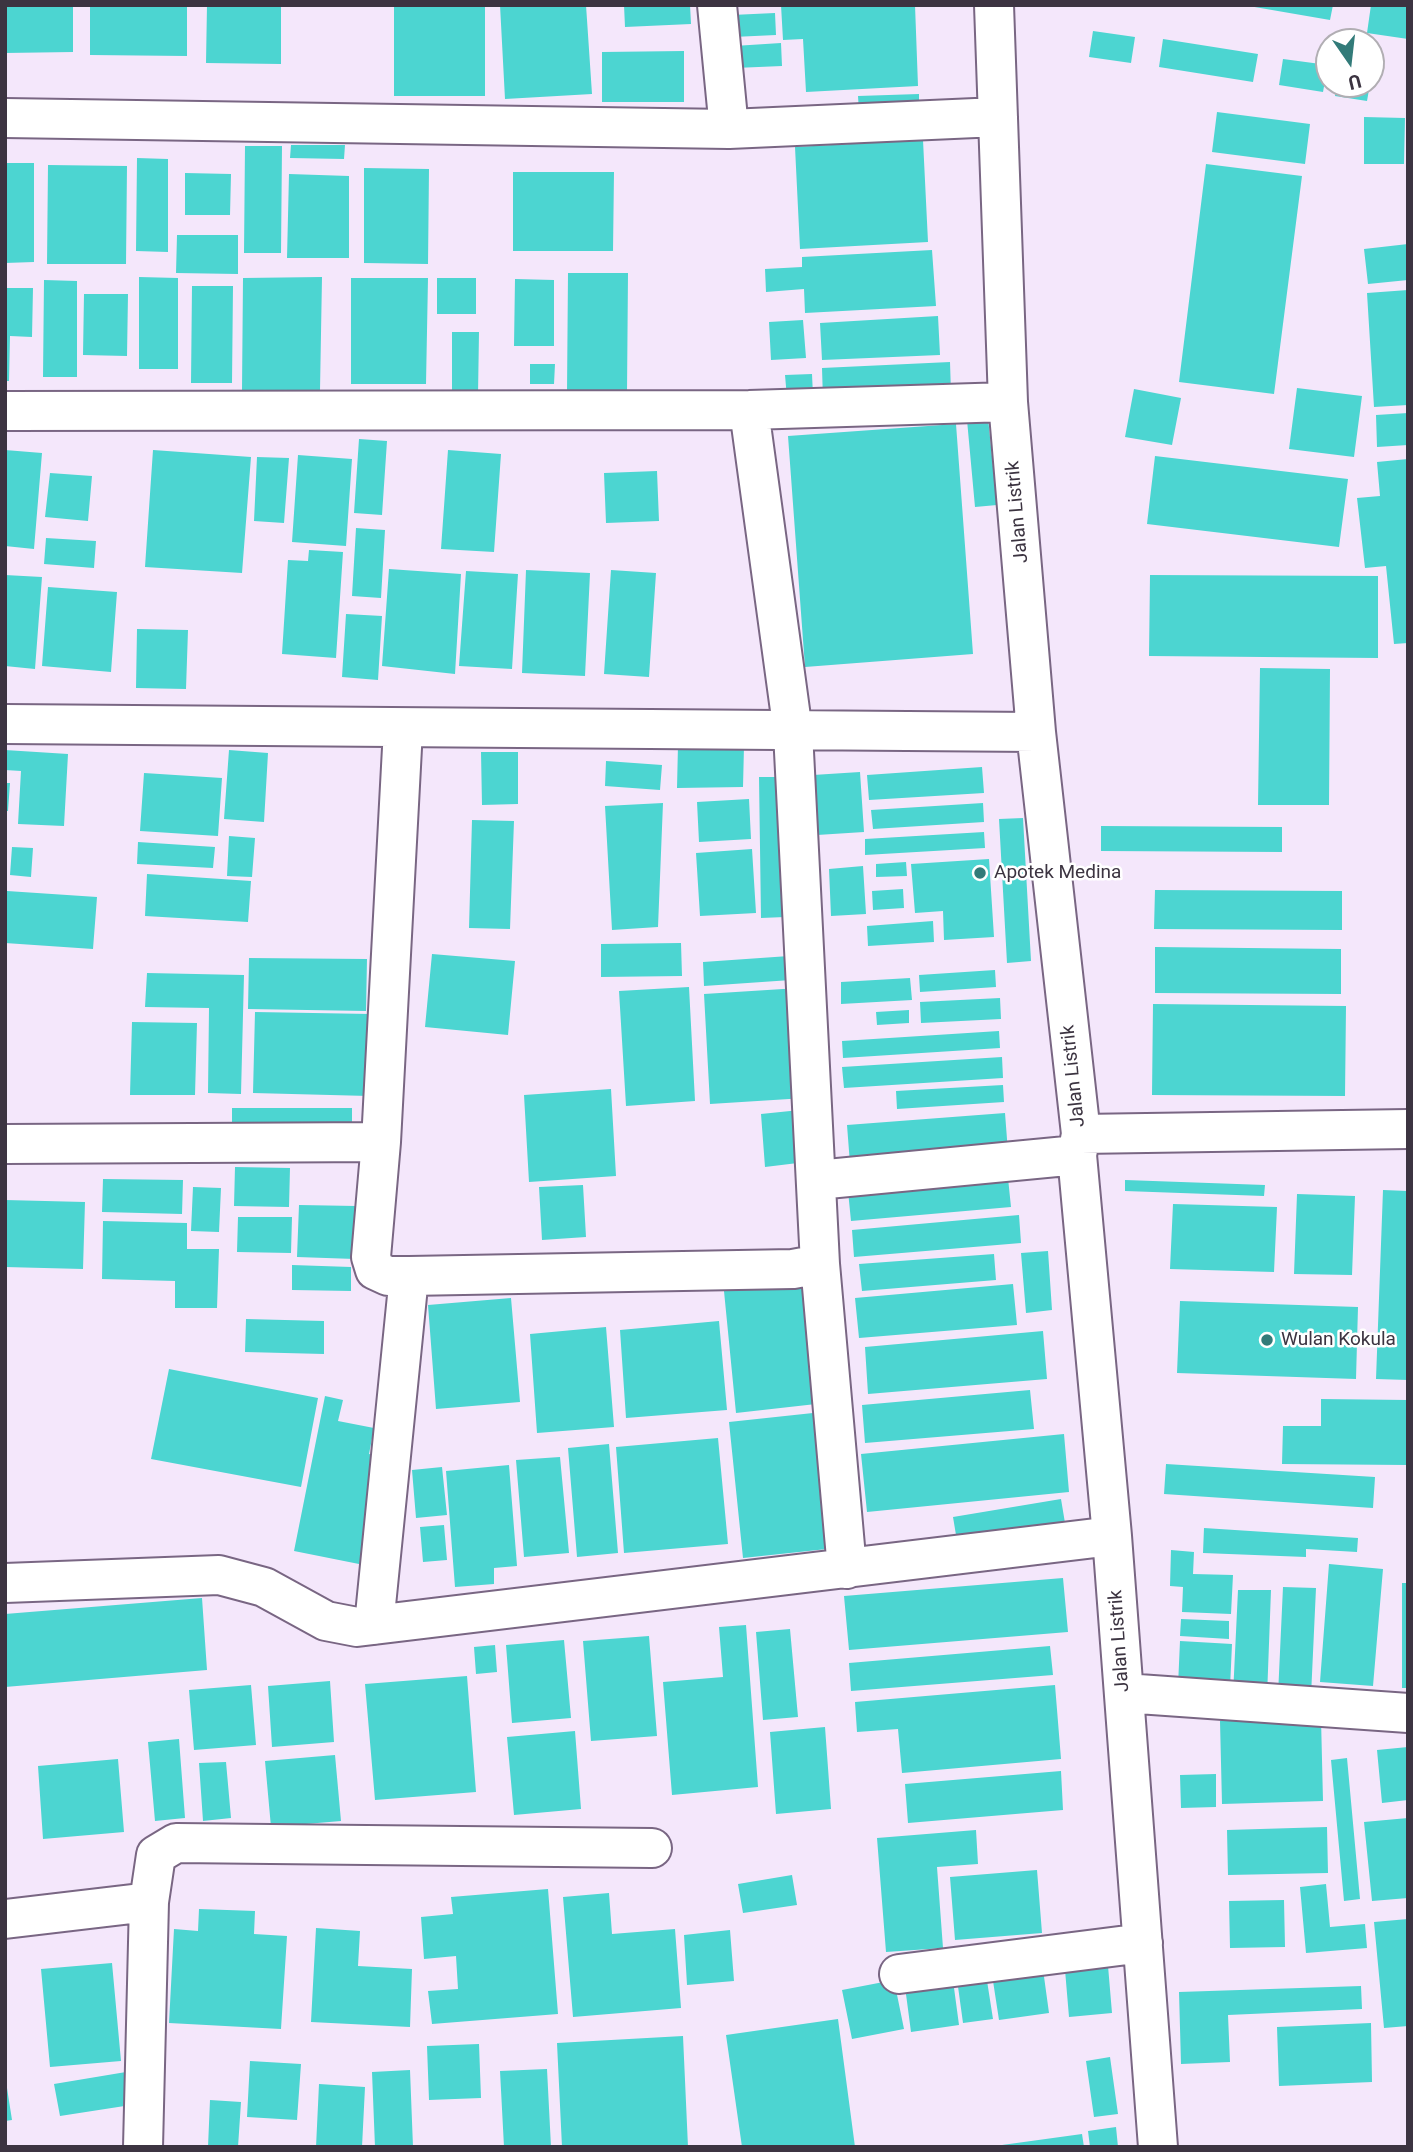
<!DOCTYPE html>
<style>
body{margin:0}
#map{position:relative;width:1413px;height:2152px;overflow:hidden;background:#f4e7fb;font-family:Roboto,sans-serif}
canvas{display:block}
.frame{position:absolute;inset:0;border:7px solid #3c3441;pointer-events:none}
.north{position:absolute;left:1315px;top:28px;width:70px;height:70px;box-sizing:border-box;background:#fff;border:2px solid #b1aeb3;border-radius:50%;rotate:166deg;font-size:19px;font-weight:700;line-height:28px;text-align:center;color:#3c3441}
.north::after{content:'';display:block;margin:auto;width:24px;height:32px;background:#327b79;clip-path:polygon(50% 0,100% 100%,50% 72%,0 100%)}
</style>
<div id="map">
<canvas width="1413" height="2152"></canvas>
<div class="frame"></div>
<div class="north">U</div>
</div>
<script>
const ctx = document.querySelector('canvas').getContext('2d');
ctx.lineJoin = 'round';
function fillPath(path, color) { ctx.fillStyle = color; ctx.fill(path, 'evenodd'); }
function strokePath(path, color, width, dash) { ctx.strokeStyle = color; ctx.lineWidth = width; ctx.lineCap = dash ? 'butt' : 'round'; ctx.setLineDash(dash || []); ctx.stroke(path); }
function label(font, color, halo, rows, align = 'center') {
  ctx.font = font + ' Roboto,sans-serif'; ctx.lineWidth = 5; ctx.setLineDash([]); ctx.textBaseline = 'middle'; ctx.strokeStyle = halo; ctx.fillStyle = color; for (const [text, x, y, turn = 0] of rows) {
    ctx.save(); ctx.translate(x, y); ctx.rotate((+turn || 0) * Math.PI / 180); ctx.textAlign = isNaN(turn) ? turn : align; if (halo) ctx.strokeText(text, 0, 0); ctx.fillText(text, 0, 0); ctx.restore();
  }
}
const building = new Path2D(`
 M5 5H73V52L5 53Z
 M90 5H187V56L90 55Z
 M207 5H281V64L206 63Z
 M394 5H485V96H394Z
 M500 5H586L592 94 505 99Z
 M624 5H690L691 24 625 27Z
 M781 5H915L918 86 806 92 803 39 783 40Z
 M1243 5H1333L1330 20Z
 M1371 5H1408V39L1367 33Z
 M775 13 776 35 733 37 732 15Z
 M1093 31 1135 37 1131 63 1089 57Z
 M1163 39 1258 54 1253 82 1159 67Z
 M781 43 782 66 735 68 734 46Z
 M684 51V102H602V52Z
 M1283 59 1328 65 1323 92 1279 85Z
 M1337 84H1370L1367 101 1335 96Z
 M919 94V107L859 111 858 96Z
 M1217 112 1310 124 1305 164 1212 152Z
 M1364 117 1405 118 1404 164H1364Z
 M923 140 928 242 800 249 795 147Z
 M291 145H345L344 159 290 158Z
 M245 146H282L281 253H244Z
 M137 158 168 159V252L136 251Z
 M5 163H34V262L5 263Z
 M1206 164 1302 176 1274 394 1179 382Z
 M48 165 127 166 126 264H47Z
 M364 168 429 169 428 264 364 263Z
 M513 172H614L613 251H513Z
 M185 173 231 174 230 215H185Z
 M289 174 349 176V258H287Z
 M177 235H238V274L176 273Z
 M1408 244V280L1368 284 1364 249Z
 M932 250 936 306 805 313 804 289 766 292 765 269 802 267V257Z
 M568 273H628L627 392H567Z
 M139 277 178 278V369H139Z
 M322 277 320 390H242L243 278Z
 M351 278H428L426 384H351Z
 M437 278H476V314H437Z
 M515 279 554 280V346H514Z
 M44 280 77 281V377H43Z
 M192 286H233L232 383H191Z
 M5 288H33L32 337 10 336 9 381H5Z
 M1408 290V405L1374 407 1367 293Z
 M84 294H128L127 356 83 355Z
 M938 316 940 355 822 360 820 323Z
 M803 320 806 358 771 360 769 322Z
 M452 332H479L478 395H452Z
 M950 362 951 393 823 400 822 368Z
 M530 364H555L554 384H530Z
 M812 374 813 396 787 398 785 375Z
 M1297 388 1362 396 1354 457 1289 449Z
 M1134 389 1181 398 1172 445 1125 437Z
 M1408 413V445L1377 447 1376 415Z
 M988 418 997 505 975 507 967 420Z
 M956 424 973 654 805 667 788 436Z
 M359 439 387 441 382 515 354 513Z
 M5 450 42 453 34 549 5 546Z
 M153 450 251 457 242 573 145 567Z
 M448 450 501 454 494 552 441 549Z
 M298 455 352 459 346 546 292 542Z
 M1155 456 1348 479 1339 547 1147 524Z
 M257 457 289 458 284 523 254 521Z
 M1408 459V643L1394 644 1386 566 1365 568 1357 498 1380 496 1377 462Z
 M657 471 659 521 606 523 604 473Z
 M50 473 92 476 88 521 45 517Z
 M356 528 385 530 381 598 352 596Z
 M46 538 96 541 94 568 44 564Z
 M309 550 343 552 336 658 282 654 288 560 308 561Z
 M389 569 461 574 455 674 382 666Z
 M526 570 590 573 585 676 522 673Z
 M611 570 656 573 649 677 604 674Z
 M466 571 518 574 512 669 459 666Z
 M5 575 42 577 35 669 5 666Z
 M1150 575 1378 576V658L1149 656Z
 M48 587 117 592 111 672 42 666Z
 M346 614 382 616 378 680 342 677Z
 M137 629 188 630 186 689 136 688Z
 M1260 668 1330 669 1329 805H1258Z
 M678 745 744 746 743 787 677 788Z
 M5 750 68 754 64 826 18 824 21 771 5 770Z
 M229 750 268 753 264 822 224 819Z
 M481 752H518V804L482 805Z
 M606 761 662 765 660 790 605 786Z
 M982 767 984 793 869 800 867 775Z
 M860 772 864 832 817 835 813 775Z
 M144 773 222 778 218 836 140 831Z
 M759 777H781L785 917 761 918Z
 M5 783H10L8 811H5Z
 M749 799 751 839 699 842 697 802Z
 M663 803 658 927 612 930 605 806Z
 M983 803 984 822 873 829 871 810Z
 M1023 818 1031 961 1007 963 999 819Z
 M472 820 514 821 510 929 469 928Z
 M1101 826 1282 827V852L1101 851Z
 M984 832 985 848 865 855V839Z
 M229 836 255 838 252 877 227 876Z
 M138 842 215 847 213 868 137 864Z
 M12 847 33 848 31 877 10 875Z
 M752 849 756 913 700 916 696 853Z
 M989 859 994 937 944 940 943 911 915 913 911 864Z
 M906 862 907 876 876 877V864Z
 M863 866 866 914 831 916 829 869Z
 M147 874 251 881 248 922 145 916Z
 M903 889 904 908 873 910 872 891Z
 M1155 890 1342 891V930L1154 929Z
 M7 891 97 897 93 949 5 943Z
 M933 921 934 942 868 946 867 926Z
 M681 943 682 976 601 977V944Z
 M1155 947 1341 949V994L1155 993Z
 M432 954 515 961 508 1035 425 1027Z
 M789 956 791 980 704 986 703 962Z
 M249 958 367 959 366 1011 248 1009Z
 M995 970 996 987 920 992 919 975Z
 M147 973 244 975 241 1094 208 1093 209 1008 145 1007Z
 M910 978 912 1000 841 1004V982Z
 M689 987 695 1101 626 1106 619 991Z
 M799 988 805 1098 710 1104 704 994Z
 M1000 998 1001 1019 921 1023 920 1002Z
 M1153 1004 1346 1006 1345 1096 1152 1095Z
 M909 1010V1023L877 1025 876 1012Z
 M255 1012 371 1014 369 1096 253 1093Z
 M132 1022 197 1023 195 1095H130Z
 M999 1031 1000 1048 843 1058 842 1041Z
 M1002 1057 1003 1078 844 1088 842 1067Z
 M1003 1085 1004 1102 897 1109 896 1091Z
 M611 1089 616 1176 529 1182 524 1095Z
 M232 1108H352V1137H232Z
 M800 1110 806 1162 765 1167 761 1114Z
 M1005 1113 1008 1152 850 1164 847 1125Z
 M235 1167 290 1168 289 1207 234 1206Z
 M1008 1178 1011 1207 851 1221 848 1191Z
 M103 1179 183 1180 182 1214 102 1212Z
 M1125 1180 1265 1185 1264 1196 1125 1191Z
 M583 1185 586 1237 542 1240 539 1187Z
 M193 1187 221 1188 219 1232 191 1231Z
 M1383 1190 1408 1191V1380L1376 1379Z
 M1297 1194 1355 1196 1352 1275 1294 1274Z
 M5 1200 85 1202 83 1269 5 1267Z
 M1173 1204 1277 1207 1274 1272 1170 1269Z
 M299 1205 356 1206 355 1259 297 1257Z
 M1019 1215 1021 1243 854 1257 852 1230Z
 M238 1217H292L291 1253 237 1252Z
 M103 1221 187 1223V1249H219L217 1308H175V1281L102 1279Z
 M1048 1251 1052 1310 1026 1313 1021 1253Z
 M994 1254 996 1280 862 1291 859 1264Z
 M292 1265 351 1267V1291L292 1290Z
 M803 1274 816 1404 736 1413 723 1281Z
 M1013 1284 1017 1325 859 1338 855 1298Z
 M511 1298 520 1402 436 1409 428 1305Z
 M1180 1301 1358 1307 1356 1379 1177 1373Z
 M246 1319 324 1321V1354L245 1352Z
 M719 1321 727 1410 626 1418 620 1330Z
 M606 1327 614 1427 537 1433 530 1334Z
 M1043 1331 1047 1379 868 1394 865 1347Z
 M169 1369 318 1398 301 1487 151 1459Z
 M1030 1390 1034 1429 865 1443 862 1405Z
 M325 1396 343 1400 338 1421 374 1428 369 1454 385 1457 364 1565 294 1551Z
 M1321 1399 1408 1400V1465L1282 1464 1283 1426H1321Z
 M813 1413 827 1549 743 1558 729 1422Z
 M1064 1434 1069 1492 867 1512 861 1454Z
 M718 1438 728 1544 624 1553 616 1447Z
 M609 1444 618 1553 577 1557 568 1448Z
 M560 1457 569 1553 524 1557 516 1460Z
 M1166 1464 1375 1477 1373 1508 1164 1494Z
 M509 1465 517 1566 494 1568V1584L455 1587 446 1471Z
 M442 1467 447 1515 416 1518 412 1470Z
 M1061 1499 1066 1529 958 1547 953 1517Z
 M444 1525 447 1560 423 1562 420 1527Z
 M1204 1528 1358 1538 1357 1552 1306 1549V1557L1203 1553Z
 M1171 1550 1194 1552 1193 1574 1233 1575 1231 1614 1182 1612 1183 1587 1170 1586Z
 M1329 1564 1383 1569 1373 1686 1320 1682Z
 M1063 1578 1068 1632 849 1650 844 1596Z
 M1402 1583H1408V1688H1402Z
 M1283 1587 1316 1588 1311 1696 1278 1695Z
 M1238 1590H1271L1267 1697 1233 1695Z
 M202 1598 207 1670 5 1687V1614Z
 M1181 1619 1229 1621V1639L1180 1636Z
 M746 1625 758 1787 672 1795 663 1682 723 1677 719 1627Z
 M790 1629 798 1717 763 1720 756 1632Z
 M649 1636 657 1736 591 1741 583 1641Z
 M564 1640 571 1718 512 1723 506 1645Z
 M1180 1641 1232 1644 1230 1688 1178 1686Z
 M495 1645 497 1672 476 1674 474 1647Z
 M1050 1646 1053 1675 851 1691 849 1663Z
 M467 1676 476 1792 375 1800 365 1684Z
 M330 1681 334 1742 272 1747 268 1686Z
 M251 1685 256 1745 194 1750 189 1690Z
 M1055 1685 1061 1759 902 1773 898 1729 857 1732 855 1702Z
 M1321 1718 1323 1801 1222 1804 1220 1721Z
 M825 1727 831 1809 776 1814 770 1732Z
 M575 1731 581 1809 514 1815 507 1737Z
 M179 1739 185 1818 155 1821 148 1742Z
 M1408 1747V1800L1382 1803 1377 1750Z
 M335 1755 341 1821 271 1827 265 1761Z
 M1347 1758 1360 1899 1344 1901 1331 1760Z
 M118 1759 124 1832 43 1839 38 1766Z
 M226 1762 231 1818 203 1821 199 1763Z
 M1061 1771 1063 1810 908 1823 905 1784Z
 M1216 1774V1807L1181 1808 1180 1775Z
 M1408 1818V1898L1372 1901 1364 1822Z
 M1327 1827 1328 1873 1228 1875 1227 1830Z
 M976 1830 978 1864 937 1867 943 1948 886 1952 877 1838Z
 M1037 1870 1042 1933 955 1940 950 1877Z
 M792 1875 797 1905 743 1913 738 1884Z
 M1326 1884 1330 1927 1365 1924 1367 1948 1306 1953 1300 1887Z
 M548 1889 558 2014 432 2024 428 1991 458 1989 456 1956 424 1959 421 1917 453 1914 451 1897Z
 M609 1893 612 1934 675 1929 681 2008 573 2017 563 1897Z
 M1284 1900 1285 1947 1230 1948 1229 1901Z
 M199 1909 255 1911 254 1934 287 1936 281 2029 169 2023 174 1929 198 1931Z
 M1408 1919V2026L1384 2028 1374 1922Z
 M316 1928 360 1931 358 1966 412 1969 410 2027 311 2022Z
 M730 1930 734 1981 687 1985 684 1935Z
 M1107 1954 1112 2013 1069 2017 1064 1958Z
 M1042 1962 1049 2013 999 2020 991 1968Z
 M112 1963 121 2061 50 2067 41 1969Z
 M985 1968 993 2019 963 2023 956 1972Z
 M952 1973 959 2025 911 2032 904 1979Z
 M894 1980 904 2029 852 2039 842 1990Z
 M1361 1986 1362 2009 1228 2015 1230 2062 1181 2064 1179 1992Z
 M838 2019 855 2147H742L726 2035Z
 M1371 2023 1372 2082 1279 2086 1277 2027Z
 M683 2036 688 2147H562L557 2043Z
 M479 2044 481 2098 429 2100 427 2046Z
 M1110 2057 1118 2114 1094 2117 1086 2061Z
 M250 2061 301 2064 297 2120 247 2117Z
 M547 2069 551 2147H504L500 2071Z
 M410 2070 413 2147H375L372 2072Z
 M126 2072 131 2105 60 2116 54 2084Z
 M319 2084 365 2087 362 2147H316Z
 M7 2088 12 2120 5 2121V2089Z
 M210 2100 241 2102 238 2147H208Z
 M1116 2127 1118 2147H1090L1088 2131Z
 M1082 2134 1084 2147H1003L1002 2145Z`);
const minor = new Path2D(`
 M717 5 729 129
 M994 5 1008 402 1036 732 1081 1134 1077 1155 1112 1536 1158 2147
 M5 118 729 129 998 117
 M5 411 749 410 1008 402
 M5 724 1036 732
 M403 729 381 1142 371 1257 375 1270 388 1276H409L793 1269 820 1264 793 732 749 410
 M1081 1134 1408 1129
 M5 1144 381 1142
 M817 1180 1077 1155
 M820 1264 847 1569
 M5 1583 219 1575 264 1587 326 1621 357 1627 1112 1536
 M374 1625 409 1276
 M1124 1693 1408 1713
 M5 1919 149 1902 156 1855 176 1843 652 1848
 M899 1974 1143 1943
 M143 2147 149 1902`);
const markers = [
 [980,873,7,"#327b79"],
 [1267,1340,7,"#327b79"]
];
const streetNames = [
 ["Jalan Listrik",1018,512,-95],
 ["Jalan Listrik",1074,1076,-96],
 ["Jalan Listrik",1120,1641,-94]
];
const poiNames = [
 ["Apotek Medina",994,873],
 ["Wulan Kokula",1281,1340]
];
fillPath(building, '#4cd5d1');
strokePath(minor, '#796683', 42);
strokePath(minor, '#fff', 38);
for (const [x, y, r, color] of markers) { const dot = new Path2D(); dot.arc(x, y, r, 0, 2 * Math.PI); ctx.fillStyle = color; ctx.fill(dot); strokePath(dot, '#fff', 2.5); }
label('19px', '#3c3441', '#fff', streetNames);
label('19px', '#3c3441', '#fff', poiNames, 'left');
</script>
